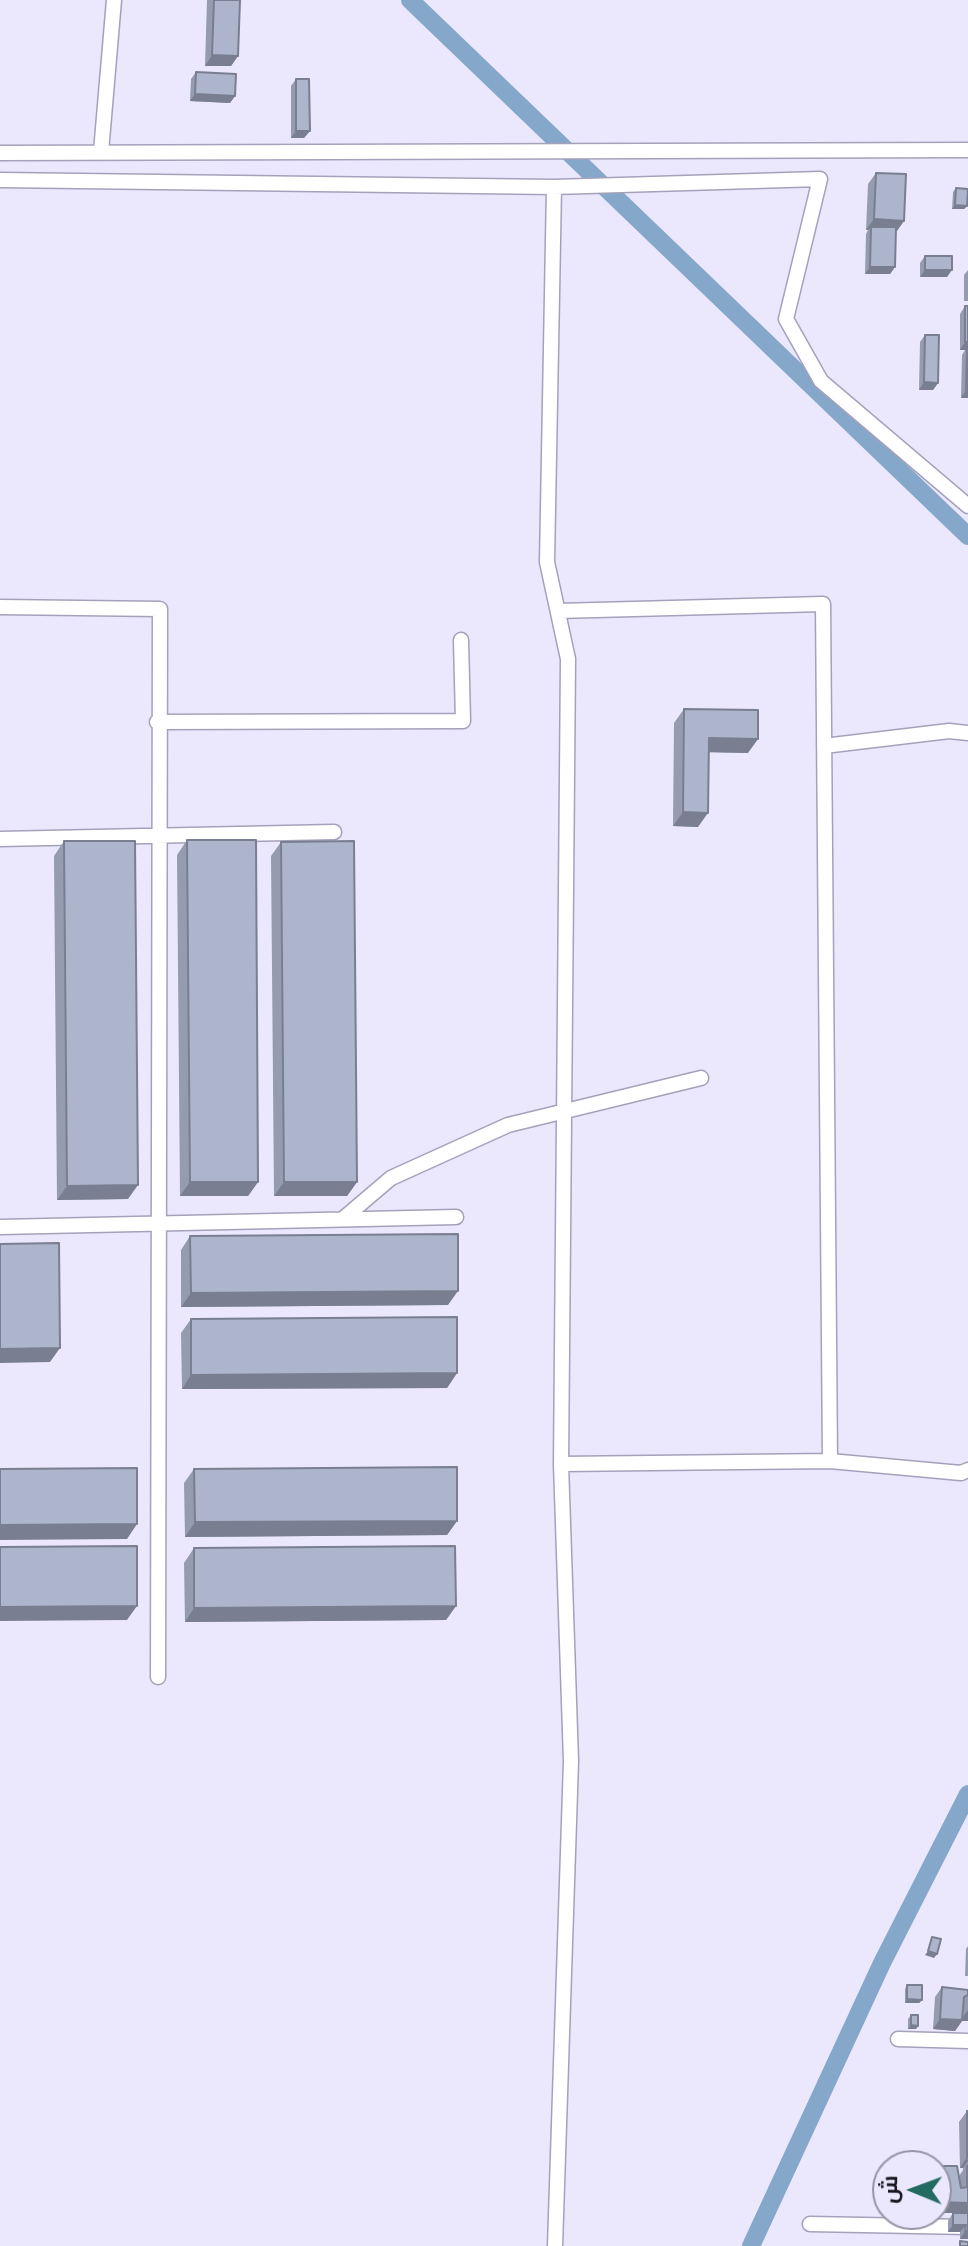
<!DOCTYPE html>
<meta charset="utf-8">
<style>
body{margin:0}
#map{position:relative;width:968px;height:2246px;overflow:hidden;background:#ebe8fd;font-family:"Nunito Sans",Cairo,sans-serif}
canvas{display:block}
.north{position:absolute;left:872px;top:2150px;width:80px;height:80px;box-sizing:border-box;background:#ebe8fd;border:2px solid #9694a4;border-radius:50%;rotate:271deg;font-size:22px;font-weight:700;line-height:32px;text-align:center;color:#17161f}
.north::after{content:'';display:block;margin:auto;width:28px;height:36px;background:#236b61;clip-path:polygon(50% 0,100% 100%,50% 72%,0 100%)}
</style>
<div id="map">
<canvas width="968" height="2246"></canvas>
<div class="north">ش</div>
</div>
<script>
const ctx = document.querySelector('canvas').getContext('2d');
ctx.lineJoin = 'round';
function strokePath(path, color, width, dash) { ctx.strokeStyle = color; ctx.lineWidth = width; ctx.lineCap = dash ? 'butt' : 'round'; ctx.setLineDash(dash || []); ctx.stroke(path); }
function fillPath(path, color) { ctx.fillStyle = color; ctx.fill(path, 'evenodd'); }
const canal = new Path2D(`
 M410 0 968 536
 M751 2246 882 1963 968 1794`);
const minor = new Path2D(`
 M101 152 114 0
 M0 153 968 150
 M0 180 554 187 820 179 786 319 821 381 968 506
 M554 187 547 562 568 659 561 1464 571 1761 555 2246
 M0 607 160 609 158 1677
 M558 611 823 604 830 1461
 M157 722 463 721 461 640
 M824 746 949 731 968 733
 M0 839 334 832
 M344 1218 391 1178 508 1125 701 1078
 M0 1227 456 1217
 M561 1464 830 1461 961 1473 968 1470
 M898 2039 968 2041
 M810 2224 968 2227`);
const wall = new Path2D(`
 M207 0H240L238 56 231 66H205Z
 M196 72 235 96 230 103 190 101 191 79Z
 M296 79 310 131 304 138H291V86Z
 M876 173 904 221 896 231 895 267 890 274H865L866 234 868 230H866L868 184Z
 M956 188 967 206 964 209H952L953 192Z
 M925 256 947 277H920V263Z
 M968 270V301H964V275Z
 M965 306 968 398H961L962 355 965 350H960V314Z
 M925 335 938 383 933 390H919L920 342Z
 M684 709 748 753 708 752 698 827 673 826 674 723Z
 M187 840 258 1182 248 1196H180L177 855Z
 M64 841 128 1199 57 1200 54 856Z
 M281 842 357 1182 347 1196H274L271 856Z
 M190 1236 448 1305 181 1307V1250Z
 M191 1319 457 1373 447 1388 182 1389 181 1333Z
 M194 1469 457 1521 447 1535 185 1537 184 1483Z
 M194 1548 456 1606 446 1620 185 1622 184 1563Z
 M968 1946V1976H965L966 1949Z
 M907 1985 922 2000 919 2003H905V1989Z
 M942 1987 968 1990V2021H962L955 2031 933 2029 935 1997Z
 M911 2015 918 2026 916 2029H908V2019Z
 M967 2111H968V2239H960V2232H948V2221L953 2213H963H936V2172L940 2166 959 2176 963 2170V2168H960L959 2122Z`);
const shadedWall = new Path2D(`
 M212 55 238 56 231 66H205Z
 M195 94 235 96 230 103 190 101Z
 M296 131H310L304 138H291Z
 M955 205 967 206 964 209H952Z
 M874 219 904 221 897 231 871 230V227L868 230H866Z
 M870 267H895L890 274H865Z
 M925 270H952L947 277H920Z
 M965 342H968V350H960Z
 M924 382 938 383 933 390H919Z
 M966 390 968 391V398H961Z
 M709 738 758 739 748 753 699 752Z
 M683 812 708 813 698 827 673 826Z
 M190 1182H258L248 1196H180Z
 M284 1182H357L347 1196H274Z
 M138 1185 128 1199 57 1200 67 1186Z
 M458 1291 448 1305 181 1307 191 1293Z
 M60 1348 50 1362 0 1363V1349Z
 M457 1373 447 1388 182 1389 191 1375Z
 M457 1521 447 1535 185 1537 195 1522Z
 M137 1524 127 1539 0 1540V1525Z
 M137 1606 127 1620 0 1621V1607Z
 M456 1606 446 1620 185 1622 194 1608Z
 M928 1951 937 1954 934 1958 925 1955Z
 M907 1999 922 2000 919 2003H905Z
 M968 2010V2021H962L955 2031 933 2029 940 2019 961 2020Z
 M911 2025 918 2026 916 2029H908Z
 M967 2157 968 2161 963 2168H960Z
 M936 2202 968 2203V2213H936Z
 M953 2225H966L960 2232H948Z
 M965 2231H968V2239H960Z`);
const building = new Path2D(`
 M214 0H240L238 56 212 55Z
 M196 72 236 74 235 96 195 94Z
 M296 79H309L310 131H296Z
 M876 173 906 174 904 221 874 219Z
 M956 188 968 189 967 206 955 205Z
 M871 227H896L895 267H870Z
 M925 256H952V270H925Z
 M965 306H968V342H965Z
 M925 335H939L938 383 924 382Z
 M967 348H968V391L966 390Z
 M684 709 758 710V739L709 738 708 813 683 812Z
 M187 840H256L258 1182H190Z
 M64 841H135L138 1185 67 1186Z
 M354 841 357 1182H284L281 842Z
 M458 1234V1291L191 1293 190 1236Z
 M59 1243 60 1348 0 1349V1244Z
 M457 1317V1373L191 1375V1319Z
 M457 1467V1521L195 1522 194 1469Z
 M137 1468V1524L0 1525V1469Z
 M137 1546V1606L0 1607V1547Z
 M455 1546 456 1606 194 1608V1548Z
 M932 1937 941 1939 937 1954 928 1951Z
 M907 1985H922V2000L907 1999Z
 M942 1987 968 1990V1995L964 1997 962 2020 940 2019Z
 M911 2015H918V2026L911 2025Z
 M967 2111H968V2157H967Z
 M940 2166H957L961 2188 967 2187V2166H968V2203L936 2202V2186H940Z
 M953 2213H968V2231H965L966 2225H953Z
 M960 2241 968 2242V2246H960Z`);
strokePath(canal, '#85a8ca', 18);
strokePath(minor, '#a4a1ba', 17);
strokePath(minor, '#fff', 14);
fillPath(wall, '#959cb0');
fillPath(shadedWall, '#797f90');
fillPath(building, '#adb5cd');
strokePath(building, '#797f90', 2);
</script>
